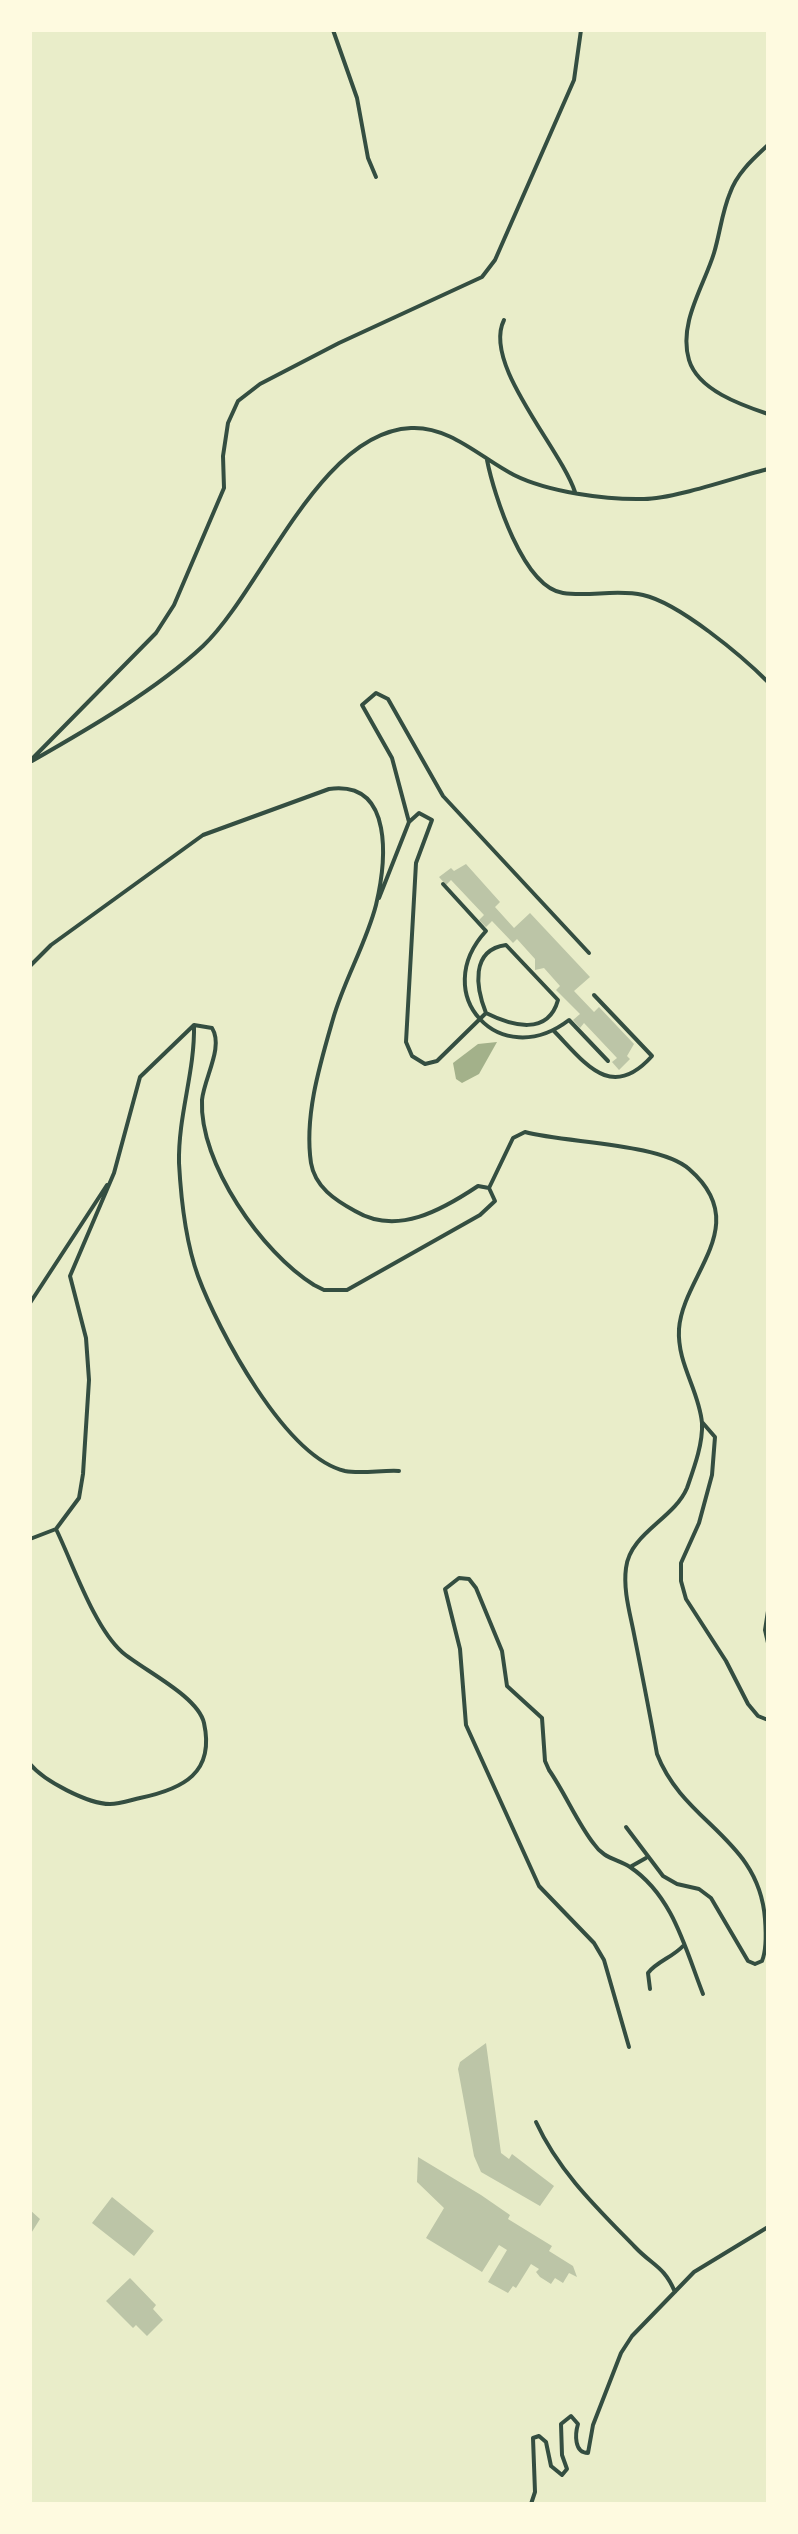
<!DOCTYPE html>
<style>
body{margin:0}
#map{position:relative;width:798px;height:2534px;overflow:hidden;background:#e9edc9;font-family:Spectral,serif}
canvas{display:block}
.frame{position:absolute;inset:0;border:32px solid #fefae0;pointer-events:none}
</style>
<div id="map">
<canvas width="798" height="2534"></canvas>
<div class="frame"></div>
</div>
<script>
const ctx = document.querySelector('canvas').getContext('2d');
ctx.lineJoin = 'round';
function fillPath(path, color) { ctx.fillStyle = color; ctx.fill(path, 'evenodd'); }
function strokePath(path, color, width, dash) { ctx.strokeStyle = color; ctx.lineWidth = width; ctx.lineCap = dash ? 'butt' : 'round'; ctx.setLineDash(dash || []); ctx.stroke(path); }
const water = new Path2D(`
 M497 1042 479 1074 462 1083 456 1079 453 1063 478 1044Z`);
const building = new Path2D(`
 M466 864 500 902 495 907 514 928 530 913 590 977 574 991 594 1012 599 1007 634 1044 627 1056 630 1059 619 1070 612 1062 617 1058 584 1023 580 1028 573 1020 580 1014 556 990 560 986 544 968 535 970V959L517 939 513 943 492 921 486 927 479 920 484 915 451 880 446 885 439 877 451 868 454 871Z
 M486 2043 501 2153 509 2159 512 2154 554 2186 540 2206 481 2172 474 2156 458 2069 460 2062Z
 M418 2157 481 2195 510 2215 508 2219 552 2246 549 2251 573 2266 577 2277 569 2273 563 2283 555 2278 551 2284 540 2277 536 2272 539 2269 531 2264 516 2288 513 2286 508 2293 488 2282 507 2250 499 2245 482 2272 426 2238 444 2208 417 2182Z
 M112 2197 154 2231 134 2256 92 2223Z
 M30 2210 40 2219 30 2235Z
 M130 2278 156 2305 153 2309 163 2320 147 2336 136 2325 133 2328 106 2301Z`);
const minor = new Path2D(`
 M333 30 357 98 368 158 376 177
 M768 145C753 159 737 173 730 193 722 212 720 233 714 253 704 286 678 323 689 360 698 390 741 405 768 414
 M504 320C482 364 560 447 575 492
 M487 460C494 495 523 587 563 593 589 597 617 589 643 595 679 603 742 656 768 682
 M30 761 156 633 174 605 224 488 223 456 228 423 238 401 260 384 339 343 482 277 495 260 574 80 581 30
 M32 761C88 729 156 690 203 646 262 590 319 432 411 428 450 426 481 458 514 475 548 492 606 500 644 499 674 499 736 477 768 469
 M409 822 392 758 362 705 376 693 388 699 443 796 589 953
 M443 884 486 931C428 994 500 1073 569 1020L608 1061
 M379 898 409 822 419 813 432 820 416 863 406 1042 412 1056 425 1064 437 1061 486 1013C512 1026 548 1036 558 1000L506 945C470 950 476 988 486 1013
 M30 966 51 945 203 835 329 789C395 780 386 863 376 905 366 944 344 980 333 1019 320 1064 304 1116 311 1163 315 1187 335 1200 355 1211 397 1236 442 1210 478 1186L489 1188 495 1201 480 1215 347 1290H324L314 1285C262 1253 199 1163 202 1100 204 1078 224 1047 212 1028L194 1025
 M194 1025C195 1072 178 1115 179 1163 181 1200 185 1240 198 1276 218 1330 285 1457 345 1471 360 1474 383 1470 399 1471
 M554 1031C585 1063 611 1102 652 1056L594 995
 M489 1188 513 1138 525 1132C565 1143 660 1143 689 1169 754 1225 683 1274 679 1329 677 1364 699 1390 702 1423 703 1444 694 1468 687 1488 674 1519 630 1533 626 1568 623 1590 630 1613 634 1634 642 1674 650 1714 657 1754 684 1824 759 1838 765 1919 766 1932 767 1949 762 1961L755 1964 748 1961 711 1898 699 1889 677 1884 663 1876 626 1827
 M30 1303 107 1185
 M702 1422 715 1437 712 1475 699 1523 681 1563V1581L686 1599 726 1661 748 1704 758 1716 768 1720
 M30 1539 56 1529 79 1498 83 1474 89 1380 86 1338 70 1276 114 1173 140 1077 194 1025
 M768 1611 765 1630 768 1643
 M30 1764C44 1781 88 1804 110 1804 120 1804 131 1800 140 1798 183 1789 215 1773 204 1723 198 1696 143 1670 122 1652 94 1627 73 1564 56 1529
 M630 1867 646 1858
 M650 1989 648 1973C656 1962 673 1957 683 1946
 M629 2047 604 1960 594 1943 539 1886 466 1725 460 1649 445 1589 459 1578 469 1579 476 1588 502 1651 507 1686 542 1718 545 1761 549 1770C565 1793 578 1824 594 1844 603 1858 617 1859 630 1867 673 1896 685 1948 703 1994
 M536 2122C559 2172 597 2208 635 2247 653 2266 664 2266 675 2292
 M531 2504 535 2492 533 2438 539 2436 546 2442 551 2466 562 2475 567 2469 562 2455 561 2424 571 2416 578 2424C575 2434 574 2453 588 2453L593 2425 621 2353 632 2336 694 2272 768 2227`);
fillPath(water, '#a3b18a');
fillPath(building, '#bcc5a7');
strokePath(minor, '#344e41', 4);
</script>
